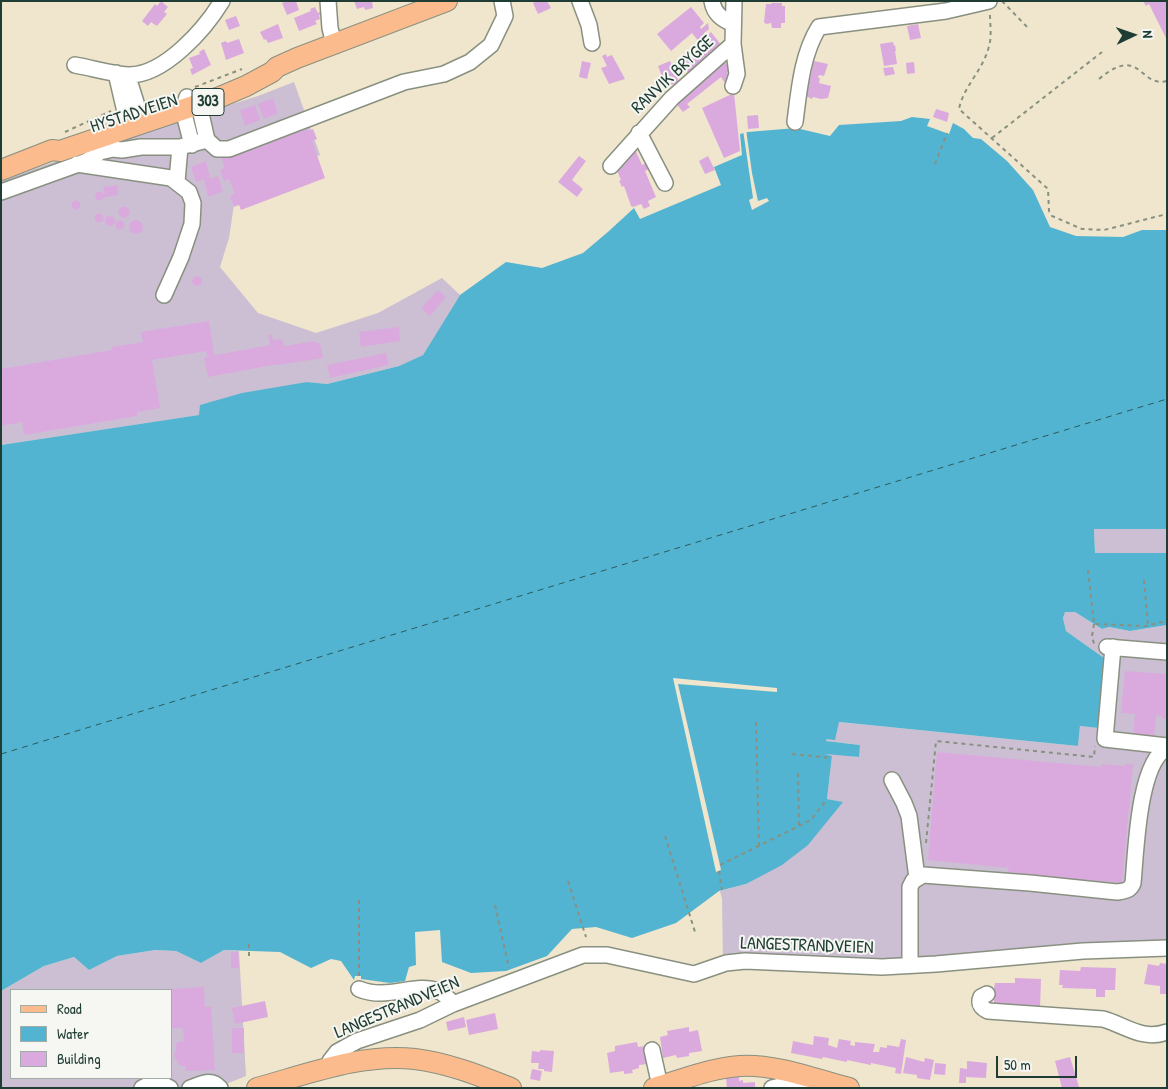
<!DOCTYPE html>
<style>
body{margin:0}
#map{position:relative;width:1168px;height:1089px;overflow:hidden;background:#f0e5cd;font-family:"Patrick Hand",sans-serif}
canvas{display:block}
.frame{position:absolute;inset:0;border:2px solid #1f3d34;pointer-events:none}
.legend{position:absolute;left:10px;top:989px;width:162px;height:90px;box-sizing:border-box;background:#f6f6f2;border:1px solid #a0aca6;margin:0;padding:6px 9px;list-style:none;font-size:15px;color:#1f3d34}
.legend li{display:flex;align-items:center;gap:10px;height:25px}
.legend b{width:25px;border:1px solid #a0aca6}
.north{position:absolute;left:1108px;top:10px;width:50px;height:50px;-webkit-text-stroke:4px #f6f6f2;paint-order:stroke;rotate:87deg;font-size:14px;font-weight:700;line-height:20px;text-align:center;color:#1f3d34}
.north::after{content:'';display:block;margin:auto;width:18px;height:22px;background:#1f3d34;clip-path:polygon(50% 0,100% 100%,50% 72%,0 100%)}
.scale{position:absolute;left:996px;top:1056px;width:81px;height:22px;box-sizing:border-box;border:2px solid #1f3d34;border-top:0;padding-left:6px;font-size:15px;line-height:18px;white-space:nowrap;color:#1f3d34;-webkit-text-stroke:4px #f6f6f2;paint-order:stroke}
</style>
<div id="map">
<canvas width="1168" height="1089"></canvas>
<div class="frame"></div>
<ul class="legend">
<li><b style="height:6px;background:#fbbb8d"></b>Road</li>
<li><b style="height:14px;background:#52b4d1"></b>Water</li>
<li><b style="height:14px;background:#daaade"></b>Building</li>
</ul>
<div class="north">N</div>
<div class="scale">50 m</div>
</div>
<script>
const ctx = document.querySelector('canvas').getContext('2d');
ctx.lineJoin = 'round';
function fillPath(path, color) { ctx.fillStyle = color; ctx.fill(path, 'evenodd'); }
function strokePath(path, color, width, dash) { ctx.strokeStyle = color; ctx.lineWidth = width; ctx.lineCap = dash ? 'butt' : 'round'; ctx.setLineDash(dash || []); ctx.stroke(path); }
function label(font, color, halo, rows, align = 'center') {
  ctx.font = font + ' "Patrick Hand",sans-serif'; ctx.lineWidth = 4; ctx.setLineDash([]); ctx.textBaseline = 'middle'; ctx.strokeStyle = halo; ctx.fillStyle = color; for (const [text, x, y, turn = 0] of rows) {
    ctx.save(); ctx.translate(x, y); ctx.rotate((+turn || 0) * Math.PI / 180); ctx.textAlign = isNaN(turn) ? turn : align; if (halo) ctx.strokeText(text, 0, 0); ctx.fillText(text, 0, 0); ctx.restore();
  }
}
const industrial = new Path2D(`
 M294 82 320 155 237 185 229 238 220 267 258 313 316 333 378 313 442 278 460 295 423 355 399 366 327 384 307 382 200 405V415L1 445V181L98 146 258 96Z
 M1094 529H1167V553H1095Z
 M1065 612H1075L1102 629 1109 627 1130 631 1167 625V948L882 967 723 964 722 899 720 891 746 884 842 802 827 799 832 756 825 755V753L858 757 860 745 826 741 838 722 1078 746 1080 726 1098 728 1104 658 1066 631 1063 618Z
 M155 950 176 951 201 963 224 950 239 951 246 1076 216 1088H1V991L44 966 74 957 89 970 117 956ZM11 990H171V1078H11Z`);
const water = new Path2D(`
 M912 117 930 119 927 126 949 134 953 123 964 129 973 138 981 139 1007 161 1033 190 1050 227 1076 236 1123 237 1142 230H1167V529H1094L1095 553H1167V625L1130 631 1109 627 1102 629 1075 612H1065L1063 618 1066 631 1104 658 1098 728 1080 726 1078 746 839 722 835 740 827 739 826 741 860 745 859 757 825 754 832 756 827 799 843 802 808 845 782 865 746 884 719 891 676 923 632 938 596 927 572 929 547 956 506 971 471 973 442 962 440 930 415 932 416 965 409 967 405 981 390 983 361 979V976H355L354 980 341 961 331 959 311 968 280 952 224 950 201 963 176 951 155 950 117 956 89 970 74 957 44 966 1 991V445L199 415 200 405 242 393 307 382 327 384 399 366 423 355 460 295 506 262 542 268 583 253 609 231 634 208 640 219 721 185 714 167 742 155 740 134 748 132 796 128 830 136 839 125 901 121Z`);
const pier = new Path2D(`
 M746 129 752 173 758 201 767 198 769 201 752 210 749 200 753 198 743 130Z
 M673 678 777 688V692L678 684 720 865 721 870 716 872Z`);
const ferry = new Path2D(`
 M1 754 1167 399`);
const building = new Path2D(`
 M161 1 168 7 164 12 167 14 157 26 151 22 148 26 142 21 155 4 157 6Z
 M287 1H296L299 10 287 15 282 3Z
 M354 1H372L373 8 365 10 364 7 357 9Z
 M536 1H547L551 8 538 14 533 3Z
 M1143 1H1167V40L1149 4 1146 6Z
 M771 3H782V6H785V23H781V28H772L771 23 766 24 764 22 766 4H772Z
 M315 7 318 13 320 12 321 15H319L320 19 315 21 317 24 299 31 294 18 311 11 310 9Z
 M691 7 704 23 700 27 701 29 708 23 709 29 704 33 707 36 711 32 722 46 688 73 678 60 699 42 692 33 671 51 657 34Z
 M236 16 240 26 229 30 225 20Z
 M278 24 283 38 268 43 266 39 264 40 260 32Z
 M918 24 921 38 910 40 907 26Z
 M239 39 244 53 226 60 221 43 226 41 227 43Z
 M893 42 894 46 895 45 896 51H895L897 64 884 66 880 44Z
 M204 49 211 65 192 75 190 69 193 68 189 58 200 54 199 52Z
 M606 54 607 57 612 55 625 79 609 84 601 68 607 66 602 56Z
 M582 61 591 63 587 79 579 77Z
 M670 61 679 82 666 87 658 66Z
 M724 61 731 69 727 73 731 78 725 83 721 77 687 104 690 107 683 112 674 101Z
 M814 61 828 64 824 76 819 75 818 78H820L819 83 831 86 828 98 821 99 813 97 812 99 806 96Z
 M914 62 915 73 907 74 906 63Z
 M893 67 895 74 885 76 883 68Z
 M734 93 740 151 724 158 702 108Z
 M273 98 278 113 264 119 258 104Z
 M255 105 260 120 245 126 240 110Z
 M936 109 949 113 947 122 933 117Z
 M758 115 759 128 748 129 747 116Z
 M306 125 308 131 313 129 317 139 312 141 325 178 241 210 239 205 234 207 230 196 235 194 229 179 224 181 220 170 225 168 221 157Z
 M634 147 642 165 646 163 649 169 645 171 656 197 648 201 650 206 644 209 641 204 633 207 631 206 624 186 622 187 619 181 621 180 616 168Z
 M579 156 586 161 572 180 583 189 577 197 558 182Z
 M708 156 715 170 705 174 699 161Z
 M206 161 210 179 218 176 223 191 208 197 204 179 196 182 191 167Z
 M117 185 118 195 105 197 100 201 96 199 95 195 97 192H102L105 195 103 187Z
 M71.5 205a4.5 4.5 0 1 1 9 0a4.5 4.5 0 1 1-9 0Z
 M118.5 212a5.5 5.5 0 1 1 11 0a5.5 5.5 0 1 1-11 0Z
 M94.5 218a4.5 4.5 0 1 1 9 0a4.5 4.5 0 1 1-9 0Z
 M105 221a5 5 0 1 1 10 0a5 5 0 1 1-10 0Z
 M129 227a7 7 0 1 1 14 0a7 7 0 1 1-14 0Z
 M115.5 225a4.5 4.5 0 1 1 9 0a4.5 4.5 0 1 1-9 0Z
 M192 281a5 5 0 1 1 10 0a5 5 0 1 1-10 0Z
 M438 290 446 297 430 316 421 308Z
 M209 321 214 355H216L270 345 268 335H272L273 340 282 339 284 346 315 341V343H320L323 358 278 365V364L208 377 204 358 207 357 206 351 152 360 160 408 137 412V416L24 435 22 422 1 426V369L112 350V347L143 342 141 332Z
 M399 327 400 341 361 347 359 332Z
 M386 353 389 365 330 378 327 365Z
 M1125 671 1167 674V719H1162V716L1156 715 1154 737 1133 735 1135 714 1121 713Z
 M937 752 1101 767V764L1125 766V764H1133L1122 883 1008 872 1009 868 928 860Z
 M231 952H238L239 968H231Z
 M1160 963 1167 964V994H1160V986L1144 984 1148 964 1159 966Z
 M1081 967 1116 968 1115 990H1105V997H1096V989L1062 988 1063 985H1059L1060 970 1080 971Z
 M1015 978 1041 979 1040 1008 994 1007V999H990V988H994L995 983H1015Z
 M204 987 205 1007H211L215 1070 186 1071 185 1066H180L174 1056 177 1042 184 1041 183 1028H171L172 989Z
 M265 1001 268 1017 235 1024 232 1008Z
 M495 1013 498 1029 469 1035 466 1020Z
 M464 1017 466 1027 448 1031 446 1022Z
 M689 1027V1032L698 1030 702 1051 689 1053V1056L677 1058 676 1055 663 1058 660 1037 668 1035 667 1031Z
 M232 1028H244V1053H232Z
 M814 1036 829 1038 828 1045 837 1048 839 1039 851 1041 850 1045 855 1046V1042L875 1044 873 1052H879L880 1047 887 1048V1045L899 1047 901 1039 906 1040 901 1074 895 1073 896 1068 871 1063V1065L847 1060V1062L823 1057 822 1059 791 1053 793 1041 813 1045Z
 M637 1042 638 1047 646 1046 649 1064 639 1065V1068L632 1070 633 1073 624 1074V1071L610 1073 607 1053 615 1051V1046Z
 M540 1050 554 1051 552 1072 544 1071V1069H538L539 1063H531L532 1051 540 1052Z
 M906 1057 924 1062 925 1058 934 1060 930 1080 917 1078V1075L903 1073Z
 M1070 1057 1079 1087 1062 1088 1055 1061Z
 M967 1061 987 1063 986 1078 966 1077V1083H959L960 1068 967 1069Z
 M935 1063 946 1064 945 1075 934 1074Z
 M532 1069 542 1071 540 1081 530 1079Z
 M739 1077V1081L743 1080V1083L755 1082V1088H727L726 1078Z`);
const path = new Path2D(`
 M1002 1 1029 29
 M990 15C990 24 992 37 989 46 984 69 963 87 959 109L1048 189 1049 211 1052 216 1082 229 1104 230 1167 214
 M1099 79C1141 44 1139 88 1167 81
 M195 87 242 69
 M150 102 174 95
 M65 132 111 111
 M992 138 1102 52
 M935 164 947 133
 M1088 570 1094 624 1145 626 1167 621
 M1144 580 1148 626
 M1094 624 1092 636 1094 644
 M756 722 759 847
 M792 754 832 758
 M798 773 799 826
 M665 836 695 932
 M926 843 936 741 1094 757 1095 746
 M720 865 811 820 827 799
 M719 871 722 890
 M568 881 586 937
 M495 905 509 968
 M249 944V957
 M359 976V900`);
const minor = new Path2D(`
 M328 1 330 28 334 44
 M580 1 589 25 592 43
 M712 1C714 14 722 19 733 24
 M75 65C92 68 111 74 128 75 164 76 205 29 222 1
 M116 73 126 116 135 126
 M128 77 139 112 135 126
 M733 86 737 74 733 44 734 1
 M795 122C799 90 802 54 819 27L946 11 989 1
 M639 133 665 183
 M192 145 183 110 187 97 199 105 207 140
 M77 164 171 178 189 192 193 203 192 224 181 257 164 295
 M611 166 672 98 733 44
 M177 181 180 147
 M1 192 87 161 100 152 113 149 122 150 141 147H180L207 140 217 149H229L404 82 444 74 470 62 491 45 505 16 502 1
 M1107 647 1167 652
 M1113 647 1105 739 1167 746
 M892 780 904 803 909 816 917 878
 M910 965V887L913 881 923 875 1030 883 1117 892C1124 891 1130 891 1133 883 1136 853 1138 763 1167 748
 M359 989C388 1001 414 982 438 991 444 993 449 999 453 1004
 M987 994 981 997C978 1004 982 1008 988 1011L1103 1019C1125 1025 1142 1041 1167 1032
 M652 1050 660 1086
 M330 1068V1061L337 1052 357 1041 420 1020 453 1004 583 955H607L694 974 726 963 745 961 882 967 936 964 1083 951 1167 948
 M142 1088C153 1082 159 1082 170 1088
 M190 1088C202 1084 211 1078 220 1088
 M772 1088 788 1084 819 1087 824 1082`);
const major = new Path2D(`
 M1 170 52 150 60 151 220 97 246 86 272 72 277 67 297 58 447 1
 M257 1088C308 1074 362 1053 415 1059 448 1063 480 1076 511 1088
 M654 1088C682 1080 710 1068 740 1066 776 1064 814 1079 849 1088`);
const shields = [
 [208,102,32]
];
const shieldNames = [
 ["303",208,102]
];
const streetNames = [
 ["RANVIK BRYGGE",673,75,-43],
 ["HYSTADVEIEN",134,114,-18],
 ["LANGESTRANDVEIEN",807,946,2],
 ["LANGESTRANDVEIEN",397,1008,-23]
];
fillPath(industrial, '#ccbfd4');
fillPath(water, '#52b4d1');
fillPath(pier, '#f0e5cd');
strokePath(ferry, '#2c5b5b', 1, [6, 5]);
fillPath(building, '#daaade');
strokePath(minor, '#889180', 18);
strokePath(major, '#889180', 22);
strokePath(path, '#889180', 2, [4, 4]);
strokePath(minor, '#fff', 15);
strokePath(major, '#fbbb8d', 20);
for (const [x, y, w] of shields) { const box = new Path2D(); box.roundRect(x - w / 2, y - 13.5, w, 27, 4); ctx.fillStyle = '#f6f6f2'; ctx.fill(box); strokePath(box, '#1f3d34', 1); }
label('bold 16px', '#1f3d34', null, shieldNames);
label('18px', '#1f3d34', '#f6f6f2', streetNames);
</script>
